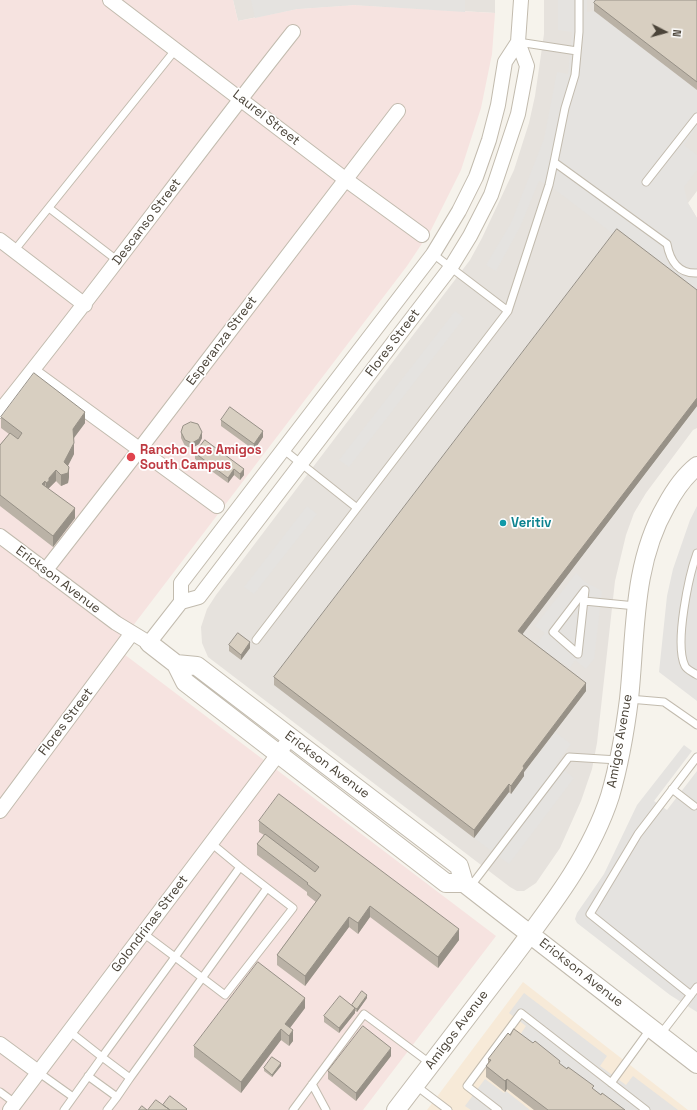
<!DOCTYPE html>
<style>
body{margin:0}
#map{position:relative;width:697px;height:1110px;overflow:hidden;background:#f6f3ec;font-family:"Space Grotesk",sans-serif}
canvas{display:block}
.north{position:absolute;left:645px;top:12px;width:40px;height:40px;-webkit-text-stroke:3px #fff;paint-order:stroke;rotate:96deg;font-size:11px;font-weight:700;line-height:16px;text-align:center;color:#4b4439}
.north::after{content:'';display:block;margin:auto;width:14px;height:18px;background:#4b4439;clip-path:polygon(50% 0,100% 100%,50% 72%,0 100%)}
</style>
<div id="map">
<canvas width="697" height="1110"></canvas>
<div class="north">N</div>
</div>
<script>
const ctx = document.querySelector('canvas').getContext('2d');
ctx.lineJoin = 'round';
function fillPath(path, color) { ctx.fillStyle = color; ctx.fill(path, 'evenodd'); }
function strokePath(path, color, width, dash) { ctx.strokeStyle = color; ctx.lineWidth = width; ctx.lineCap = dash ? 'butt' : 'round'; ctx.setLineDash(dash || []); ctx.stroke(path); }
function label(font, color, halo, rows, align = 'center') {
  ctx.font = font + ' "Space Grotesk",sans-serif'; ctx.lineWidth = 3.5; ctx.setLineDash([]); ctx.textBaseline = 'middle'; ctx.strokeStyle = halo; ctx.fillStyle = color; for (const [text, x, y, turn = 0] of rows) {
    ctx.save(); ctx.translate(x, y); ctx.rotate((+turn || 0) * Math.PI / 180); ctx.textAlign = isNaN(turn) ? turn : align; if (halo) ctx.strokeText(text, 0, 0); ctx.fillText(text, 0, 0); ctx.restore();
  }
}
const commercial = new Path2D(`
 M523 982 688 1110H427Z`);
const industrial = new Path2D(`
 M233 0H495V13L354 5 297 9 238 21Z
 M544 0H697V191L688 203 697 218V428L693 430 646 493 634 513 626 535 615 581 597 743 592 769 581 801 560 848 536 883 524 891H517L510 887 208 657 202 643 201 627 207 609 216 595 470 260 482 238 514 170 529 123 535 96 544 34Z`);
const medical = new Path2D(`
 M0 0H233L238 21 297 9 354 5 495 13 492 54 481 108 461 170 431 230 407 266 116 648 496 936 363 1110H0Z`);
const parking = new Path2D(`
 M251 0H465V12L354 5 297 9 255 18Z
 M558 0H587V12L594 11 697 90V127L684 145 697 155V170L684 187 688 203 697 218V298L549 185 539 181 520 227 496 271 486 265 511 223 544 139 557 72 568 74 572 32 558 30Z
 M455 311 464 318 349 467 339 460Z
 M307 506 317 514 254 594 244 587Z
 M697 506V701L659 672 667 596 673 569 690 520Z
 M576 573 585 582 602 591 594 659 586 669 575 660 570 668 536 645 545 633 535 626Z
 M555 732 571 744 556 764 574 778 509 864 474 838 509 792 511 794 523 775Z
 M684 745 692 751 654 801 667 810 697 771V1012L670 995 577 923 575 919 577 913 604 874 637 805Z
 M524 993 607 1056 600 1066 626 1085 633 1076 678 1110H620L520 1035 526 1026 509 1013Z
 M485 1079 504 1093 506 1091 530 1110H471L465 1106Z`);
const service = new Path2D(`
 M579 0V32L575 75 565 108 554 162 667 244C670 261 679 274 697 273
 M518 42 577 51
 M646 182 697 117
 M49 208 118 261
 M14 251 176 49
 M433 254 508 311
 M284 450 357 508
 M697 553C689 575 674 644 685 666 687 670 693 672 697 675
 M585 590 578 654 553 632Z
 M584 601 636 606
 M256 640 508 311 549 185 554 162
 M629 699 664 702 697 725
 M672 789 694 806
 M470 887 569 757 618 760
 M143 933 175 957 240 867 211 843
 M691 995 590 914 638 834 697 757
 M69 1031 102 1057 175 957 225 995 293 908 240 867
 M660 1035 697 987
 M38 1072 73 1097
 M88 1076 117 1097 107 1110
 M611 1083 651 1028
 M312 1084 326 1110
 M415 1085 448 1110
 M0 1092 15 1103
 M117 1097 130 1078
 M64 1110 102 1057 130 1078 267 888
 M293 1110 364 1014 431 1064
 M498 1110 467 1086 521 1013 646 1110`);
const minor = new Path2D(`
 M110 0 345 179 422 235
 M0 240 85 305
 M32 371 217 506
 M0 411C100 287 194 157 293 32
 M0 536 116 623 149 643 181 602V583L433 254 459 211 476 177 489 140 498 105 505 62 518 42
 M45 571 139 450 398 111
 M181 602 199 597 451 267 470 236 491 195 518 114 527 66 518 42 521 0
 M0 811 132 633
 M0 1044 38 1072
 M10 1110 291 737`);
const tertiary = new Path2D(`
 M149 643 176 664 185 682 446 883H464
 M176 664 197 666 459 866 464 883 697 1064
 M396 1110C434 1061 472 1011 510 961 548 910 590 858 610 796 619 765 625 731 629 699 636 633 632 565 666 506 674 491 683 477 697 466`);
const wall = new Path2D(`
 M697 0V90L594 11V3Z
 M697 290V406L522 634 586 691 524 772V776L511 794 509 792 474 838 274 685V677Z
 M1 417 85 423 74 438V454L68 466 69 477 68 483 61 486 56 481 49 488V490L75 518 53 547 0 506V445L9 434 1 428Z
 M221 420 263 437 254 450 221 426Z
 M181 432 202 438 199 444 192 448 185 446 181 438Z
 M205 440 244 475 240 480 234 475 228 483 195 459V453Z
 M229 645 250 648 241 660 229 651Z
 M259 821 459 940 438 968 370 917 358 934 349 927 305 986 277 965V955L316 902 307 895V892L257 855V844L264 835 259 832Z
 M367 998 357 1012 355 1011V1013L339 1033 324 1022V1016L352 1006Z
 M305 1008 290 1028 293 1041 289 1046 281 1040 241 1093 194 1057V1046Z
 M391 1056 356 1101 328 1079V1071Z
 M488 1059 560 1064 601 1095 625 1110H534L507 1089 505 1092 486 1077V1066L488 1063Z
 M281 1066 272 1077 264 1071V1068Z`);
const shadedWall = new Path2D(`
 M697 398V406L518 640V631Z
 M85 412V423L73 439V429Z
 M263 431V437L254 450V444Z
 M202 432V438L199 444 192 448V443Z
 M74 443V454L64 473V462Z
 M69 467V477L68 483 61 486V475Z
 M234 469V475L228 483V478Z
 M244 469V475L240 480V474Z
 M56 470V481L49 488V492L46 494V483L49 478Z
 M45 481V491L42 484Z
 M75 508V518L53 547V536Z
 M250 642V648L241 660V655Z
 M586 683V691L524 772V776L511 794V786L523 766Z
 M509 784V792L474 838V830Z
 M370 906V917L358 934V923Z
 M349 917V927L305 986V976Z
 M459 929V940L438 968V957Z
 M367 995V998L357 1012V1009Z
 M305 998V1008L286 1033 285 1024Z
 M355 1008V1013L339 1033V1028Z
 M281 1029V1040L241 1093V1082Z
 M293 1030V1041L289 1046V1036Z
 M391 1048V1056L356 1101V1093Z
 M281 1063V1066L272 1077V1075Z
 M507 1079V1089L505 1092V1081Z`);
const building = new Path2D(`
 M596 0H697V82L594 3Z
 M617 229 697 290V398L518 631 586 683 523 766 524 768 511 786 509 784 474 830 274 677Z
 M34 373 85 412 73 429 74 443 64 462 69 467 68 473 61 475 56 470 49 478V481L46 483 45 481 42 484 75 508 53 536 0 495V445L10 433 18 439 22 433 1 417Z
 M230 407 263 431 254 444 221 420Z
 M191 422 198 424 202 432 199 439 192 443 185 440 181 432 183 426Z
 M205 440 244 469 240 474 234 469 228 478 195 453Z
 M238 633 250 642 241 655 229 645Z
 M279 794 459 929 438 957 370 906 358 923 349 917 305 976 277 955 321 895 307 884 308 883 257 844 265 834 315 872 319 867 259 821Z
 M258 962 305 998 285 1024 293 1030 289 1036 281 1029 241 1082 194 1046Z
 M362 991 367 995 357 1009 355 1008 352 1005Z
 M340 996 355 1008 339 1028 324 1016Z
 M363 1026 391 1048 356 1093 328 1071Z
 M514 1029 533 1043 535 1041 560 1061 559 1063 567 1069 568 1067 594 1086 592 1088 601 1095 602 1093 625 1110H548L507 1079 505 1081 486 1066 491 1060 488 1059 508 1033 510 1035Z
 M272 1057 281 1063 272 1075 264 1068Z
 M170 1096 187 1109 186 1110H170L163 1105Z
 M156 1100 170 1110H148Z
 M142 1106 147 1110H139Z`);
const markers = [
 [131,457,5,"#e0444e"],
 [503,523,4,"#0f9aa8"]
];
const streetNames = [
 ["Laurel Street",266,118,38],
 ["Descanso Street",147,222,-53],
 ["Esperanza Street",222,341,-53],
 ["Flores Street",393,343,-53],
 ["Erickson Avenue",58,580,37],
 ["Flores Street",66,722,-53],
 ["Amigos Avenue",620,741,-80],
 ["Erickson Avenue",327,765,37],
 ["Golondrinas Street",150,924,-53],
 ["Erickson Avenue",581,973,38],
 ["Amigos Avenue",457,1030,-53]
];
const healthNames = [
 ["Rancho Los Amigos",140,450],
 ["South Campus",140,465]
];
const cultureNames = [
 ["Veritiv",511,523]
];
fillPath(commercial, '#f7ead8');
fillPath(industrial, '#e6e2dd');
fillPath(medical, '#f6e3e0');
fillPath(parking, '#e5e3e0');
strokePath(service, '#c2bbae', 9);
strokePath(minor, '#c2bbae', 16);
strokePath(tertiary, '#c2bbae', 20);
strokePath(service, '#fff', 7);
strokePath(minor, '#fff', 14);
strokePath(tertiary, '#fff', 18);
fillPath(wall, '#bab2a6');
fillPath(shadedWall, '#979187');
fillPath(building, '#d8cfc1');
strokePath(building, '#979187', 1);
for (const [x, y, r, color] of markers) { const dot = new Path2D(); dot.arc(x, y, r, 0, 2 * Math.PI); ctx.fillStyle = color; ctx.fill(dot); strokePath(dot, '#fff', 1.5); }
label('13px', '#4b4439', '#fff', streetNames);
label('bold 13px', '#be3a42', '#fff', healthNames, 'left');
label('bold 13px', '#0d838f', '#fff', cultureNames, 'left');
</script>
